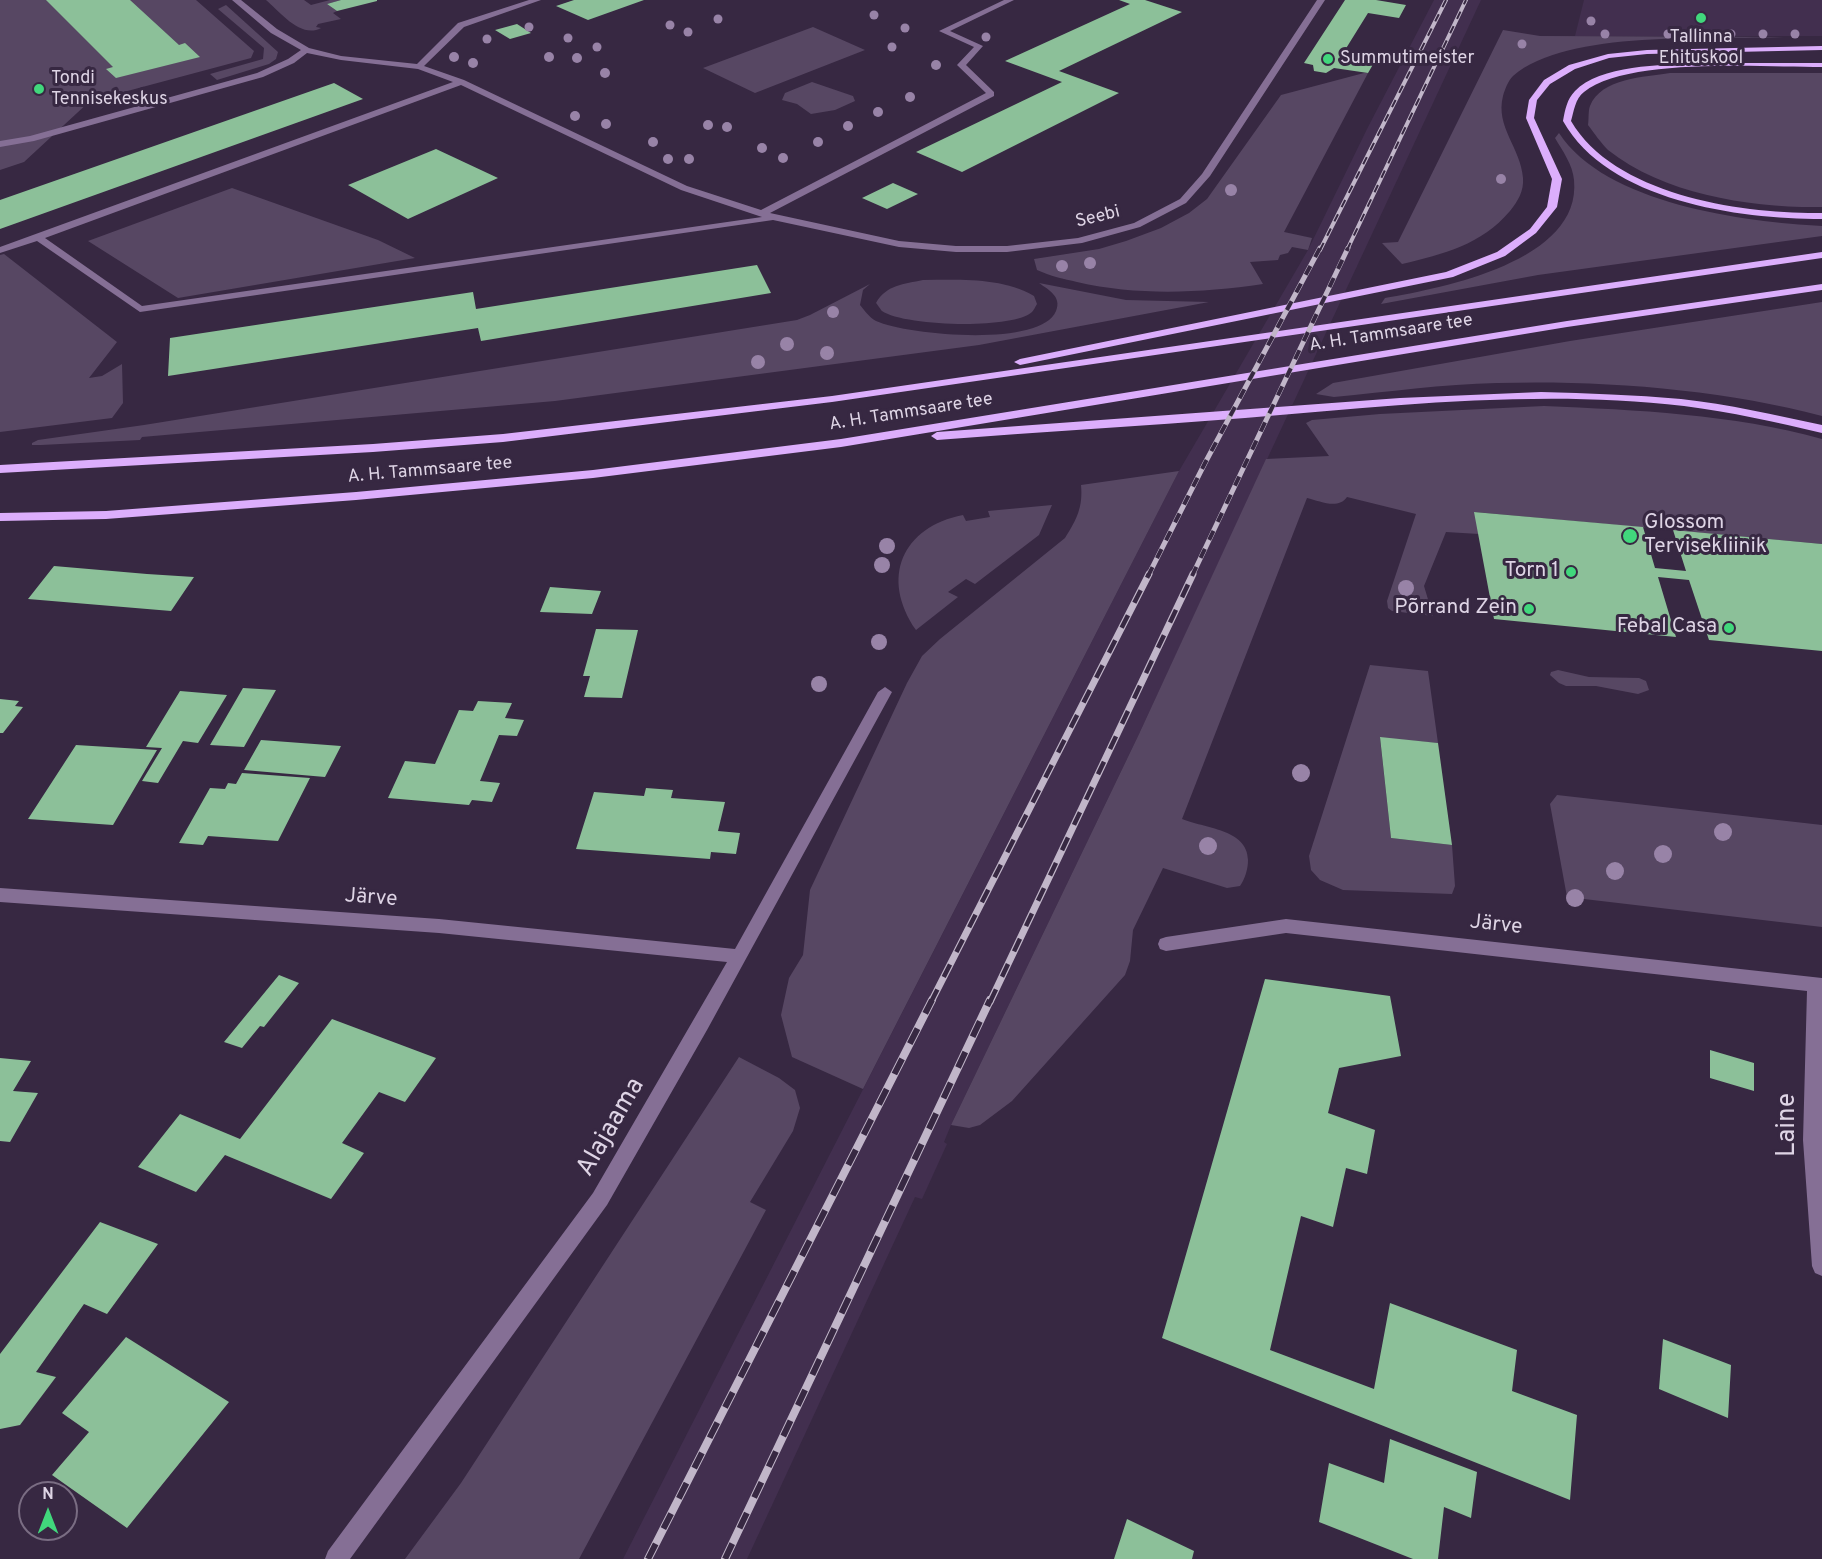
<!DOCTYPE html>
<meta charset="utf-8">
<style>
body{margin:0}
#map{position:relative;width:1822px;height:1559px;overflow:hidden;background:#372842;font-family:Overpass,sans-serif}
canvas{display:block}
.north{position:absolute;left:18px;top:1481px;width:60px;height:60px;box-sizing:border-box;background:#372842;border:2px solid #7a6d83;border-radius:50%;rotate:0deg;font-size:16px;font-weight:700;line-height:24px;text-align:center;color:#ded4e5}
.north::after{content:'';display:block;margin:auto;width:21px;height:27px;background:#41d77c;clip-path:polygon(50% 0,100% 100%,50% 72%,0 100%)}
</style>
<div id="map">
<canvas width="1822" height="1559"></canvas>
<div class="north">N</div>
</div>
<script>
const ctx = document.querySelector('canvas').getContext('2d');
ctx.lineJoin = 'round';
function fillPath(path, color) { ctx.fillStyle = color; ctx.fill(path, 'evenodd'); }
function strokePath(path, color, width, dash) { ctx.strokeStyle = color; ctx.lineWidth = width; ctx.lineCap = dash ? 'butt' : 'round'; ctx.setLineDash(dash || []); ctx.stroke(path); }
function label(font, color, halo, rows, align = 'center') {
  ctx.font = font + ' Overpass,sans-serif'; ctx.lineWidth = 6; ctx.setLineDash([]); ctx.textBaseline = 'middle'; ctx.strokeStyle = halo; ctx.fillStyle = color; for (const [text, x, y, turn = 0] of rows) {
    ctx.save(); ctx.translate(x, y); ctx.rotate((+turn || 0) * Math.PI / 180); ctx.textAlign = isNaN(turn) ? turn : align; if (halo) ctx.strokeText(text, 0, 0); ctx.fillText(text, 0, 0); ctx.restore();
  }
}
const built = new Path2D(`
 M1434 0H1481L1139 734 951 1125 944 1142 947 1144 922 1199 915 1197 747 1559H623L1179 471 1308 250 1367 129Z
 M1584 0H1822V36H1575Z`);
const green = new Path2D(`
 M0 0H196L254 51 251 58 90 101 24 162 0 170Z
 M266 0H304L311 5 330 0H341L327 4 337 11 333 13 341 19 318 24 316 27 321 28C301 39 280 12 266 0Z
 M226 5 278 52 276 59 269 64 217 80 210 74 263 59 264 48 218 9Z
 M813 27 865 50 755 93 703 68Z
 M1503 30 1540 36 1784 37C1713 40 1567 29 1513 76 1508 81 1505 89 1503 96 1495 127 1521 148 1523 178 1524 191 1518 201 1510 211 1481 245 1444 254 1402 264L1382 243 1398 242Z
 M1364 73H1368L1284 232 1312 238 1308 250 1292 247 1288 253 1280 255 1278 260 1250 262 1263 284C1201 293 1138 296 1077 282 1064 279 1050 276 1037 270L1034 259 1099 249 1126 241 1161 228 1189 213 1207 199 1281 95Z
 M1670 73H1822V207C1752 208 1665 195 1608 150 1601 143 1594 133 1588 125 1589 119 1588 111 1590 106 1601 78 1645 77 1670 73Z
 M812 82 853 96 855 101 835 110 811 114 797 104 782 100 785 93Z
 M1559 133C1605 204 1745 222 1822 226V236L1538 275 1381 304 1385 298C1443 288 1582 261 1574 180 1573 165 1562 150 1555 138Z
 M232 188 378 240 415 258 178 298 88 241Z
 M4 254 117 342 89 378 102 376 122 364 123 403 112 418 0 432V255Z
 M923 280C959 280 1001 277 1034 296L1037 304C1035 307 1034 310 1032 312 1012 330 903 326 882 311 881 310 877 304 876 303 886 285 904 284 923 280Z
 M1039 283 1126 300 1209 302 979 345 555 401 142 437 140 440 41 445H32V443L38 440 144 425 797 320 810 315 870 284 863 290 860 305C865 311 869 317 876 321 907 335 1041 348 1056 311 1062 297 1049 290 1039 283Z
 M1822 302V416C1721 389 1601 380 1497 383 1443 384 1388 392 1334 397L1316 394 1333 383 1570 341Z
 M1544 406C1637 410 1732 414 1822 439V544L1475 512 1479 534 1446 532 1424 586 1433 616 1392 611 1388 608 1387 601 1416 514 1347 497C1338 510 1320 501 1307 498L1182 819C1203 828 1248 829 1248 860 1248 869 1245 879 1240 886L1227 888 1163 868 1133 930 1130 961 1125 975 1012 1101 980 1125 969 1128 951 1125 1139 734 1266 459 1329 456 1306 423 1312 420 1380 414Z
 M1179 471 863 1089 792 1057 781 1015 789 978 803 955 810 890 907 683 922 656 940 639 1065 538C1077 519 1083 507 1081 485Z
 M1052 505 1039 535 975 584 966 579 948 592 958 597 916 630C880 578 902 527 963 515L966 521 990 517 988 511Z
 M1370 665 1428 671 1438 743 1380 738 1391 838 1452 845 1455 886 1452 894 1343 890 1320 880 1311 870 1309 856Z
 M1558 670 1589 677 1639 678 1646 681 1649 690 1638 694 1596 686H1566L1559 683 1550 675 1551 672Z
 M1557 795 1822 825V927L1567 897 1550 804Z
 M739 1057 779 1078 795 1090 800 1108 793 1131 750 1202 766 1210 579 1559H405L461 1483Z`);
const building = new Path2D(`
 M46 0H130L179 45 185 43 200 57 116 78 106 69 113 67Z
 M341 0H377V1L337 11 327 4Z
 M574 0H644L588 20 556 6Z
 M1119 0H1145L1182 12 1059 71 1119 93 962 172 916 152 1062 82 1005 61 1130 4Z
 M1345 0H1376L1406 5 1399 18 1368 13 1345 50 1378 56 1368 73 1334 68 1326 73 1314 71 1313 65 1304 63Z
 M517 24 531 33 510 39 495 30Z
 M334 83 363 99 0 229V200Z
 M436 149 498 178 408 219 348 185Z
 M893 183 918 194 887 209 862 198Z
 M757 265 771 293 481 341 478 328 168 376 170 338 473 292 476 309Z
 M1474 512 1643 527 1655 568 1686 571 1673 530 1822 544V651L1709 640 1689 580 1658 577 1676 637 1494 619Z
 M54 566 147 574 194 577 171 611 28 599Z
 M550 587 601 591 592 614 540 612Z
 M596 629 638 630 622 698 584 697 590 676H583Z
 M243 688 276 690 244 747 210 745Z
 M180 691 227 695 198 743 183 741 158 783 142 781 162 748 146 747Z
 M0 699 19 701 15 706 23 707 3 733H0Z
 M478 701 512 703 505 718 524 720 517 736 499 735 480 781 500 783 492 802 472 800 469 805 388 798 405 761 435 764 459 710 473 711Z
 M1380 737 1438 743 1452 845 1391 838Z
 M261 740 341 746 325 777 244 770Z
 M76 745 157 750 113 825 28 819Z
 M242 773 310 778 278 841 208 836 203 845 179 843 210 788 225 789 228 783 236 784Z
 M646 788 673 790 671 798 725 802 718 831 740 833 736 854 711 852 710 859 576 849 594 792 644 796Z
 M279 975 299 983 264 1027 260 1026 242 1048 224 1042Z
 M1265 979 1390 996 1401 1056 1339 1068 1328 1113 1375 1130 1367 1174 1346 1168 1333 1227 1301 1216 1270 1350 1374 1389 1390 1303 1517 1350 1512 1391 1577 1415 1570 1500 1162 1338Z
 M332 1019 436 1058 405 1102 379 1092 342 1143 364 1153 331 1199 225 1155 196 1192 138 1167 180 1114 240 1139Z
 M1710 1050 1754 1063V1091L1710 1078Z
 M0 1058 31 1061 13 1091 38 1093 10 1142 0 1141Z
 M100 1222 158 1244 107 1314 84 1304 36 1372 56 1377 20 1425 0 1429V1354Z
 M126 1337 229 1402 127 1528 52 1475 89 1432 62 1413Z
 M1663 1339 1731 1365 1728 1418 1659 1389Z
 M1390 1439 1477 1472 1471 1518 1444 1507 1438 1559H1413L1319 1522 1329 1463 1384 1483Z
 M1127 1519 1194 1551 1192 1559H1114Z`);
const minor = new Path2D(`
 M232 0H241L277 29 309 48 341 56 417 64 458 23 529 0H541L464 27 424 66 464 80 687 186 761 210 986 93 957 65 974 47 939 31 1004 0H1014L950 31 983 46 966 65 994 92V96L770 213 899 241 956 246H1007L1078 238 1134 223 1180 199 1202 174 1317 0H1325L1210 176 1186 203 1140 227 1082 243 1007 252H956L899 247 773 220 140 312 37 241 0 253V247L453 82 418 69 341 60 307 53 294 63 263 77 34 141 0 147V141L30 136 257 73 288 59 301 50 271 33ZM461 85 681 190 762 217 142 306 45 238Z
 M885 687 892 692 707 1030 607 1205 350 1559H325L328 1551 593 1193 727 962 439 933 0 902V888L439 919 735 949 878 692Z
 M1286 919 1822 978V1276L1815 1273 1812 1266 1803 1140 1807 991 1286 933 1166 951 1160 949 1158 944 1160 939 1166 937Z`);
const major = new Path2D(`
 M1822 46V50L1647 54 1609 58 1575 69 1550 84 1537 100 1534 118 1562 179 1557 207 1536 233 1505 256 1453 277 1020 365 1014 362 1020 359 1446 272 1497 252 1530 229 1547 207 1552 179 1526 118 1529 100 1544 80 1569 65 1608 54 1647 50Z
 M1696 63H1822V67C1765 67 1627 57 1584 92 1575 99 1574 111 1571 121 1615 196 1743 214 1822 213V219C1738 219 1608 201 1563 121 1565 110 1567 99 1575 91 1599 65 1663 65 1696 63Z
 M1822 252V258L832 402 503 442 373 452 0 473V465L373 444 503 434 832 396Z
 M1822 284V290L1567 327 841 447 593 478 356 500 106 519 0 521V513L106 511 356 492 593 470 841 439 1567 321Z
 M1541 392C1588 393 1634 395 1681 399 1728 404 1775 415 1822 425V433C1776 422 1731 412 1684 406 1538 389 1390 406 1245 418 1142 426 1040 432 937 440L931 436 937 432 1400 398Z`);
const railFar3 = new Path2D(`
 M1320 250 1446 0
 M1347 250 1466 0`);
const railFar2 = new Path2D(`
 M1148 576 1205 463 1320 248
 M1192 576 1348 248`);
const railFar1 = new Path2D(`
 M931 1002 1149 574
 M990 1002 1193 574`);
const rail = new Path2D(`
 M648 1559 932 1000
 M725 1559 990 1000`);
const trees = [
 [874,15,4.5],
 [718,19,4.5],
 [1591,21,4.5],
 [670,25,4.5],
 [529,27,4.5],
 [905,28,4.5],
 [688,32,4.5],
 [1605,34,4.5],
 [1668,34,4.5],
 [1731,34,4.5],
 [1763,34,4.5],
 [1795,34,4.5],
 [986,37,4.5],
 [568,38,4.5],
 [487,39,4.5],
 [1522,44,4.5],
 [597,47,4.5],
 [892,47,4.5],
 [454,57,5],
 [549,57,5],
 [577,58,5],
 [473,63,5],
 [936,65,5],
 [605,73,5],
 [910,97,5],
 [878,112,5],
 [575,116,5],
 [606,124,5],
 [708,125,5],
 [848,126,5],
 [727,127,5],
 [653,142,5],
 [818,142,5],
 [762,148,5],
 [783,158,5],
 [668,159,5],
 [689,159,5],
 [1501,179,5],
 [1231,190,6],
 [1090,263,6],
 [1062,266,6],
 [833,312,6],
 [787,344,7],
 [827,353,7],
 [758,362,7],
 [887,546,8],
 [882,565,8],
 [1406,588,8],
 [879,642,8],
 [819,684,8],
 [1301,773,9],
 [1723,832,9],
 [1208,846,9],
 [1663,854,9],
 [1615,871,9],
 [1575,898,9]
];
const markers = [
 [1701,18,6,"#41d77c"],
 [1328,59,6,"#41d77c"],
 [39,89,6,"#41d77c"],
 [1630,536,8,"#41d77c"],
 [1571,572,6,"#41d77c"],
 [1529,609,6,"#41d77c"],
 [1729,628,6,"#41d77c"]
];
const farPoinames = [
 ["Tallinna",1701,38,"center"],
 ["Ehituskool",1701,59,"center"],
 ["Summutimeister",1340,59],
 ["Tondi",51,79],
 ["Tennisekeskus",51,100]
];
const farStreetnames = [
 ["Seebi",1098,218,-14],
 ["A. H. Tammsaare tee",1391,334,-9],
 ["A. H. Tammsaare tee",911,413,-9],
 ["A. H. Tammsaare tee",430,471,-5]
];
const poiNames = [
 ["Glossom",1644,524,"left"],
 ["Tervisekliinik",1644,548,"left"],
 ["Torn 1",1559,572],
 ["Põrrand Zein",1517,609],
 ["Febal Casa",1717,628]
];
const streetNames = [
 ["Järve",371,899,4],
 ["Järve",1496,926,6]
];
const nearStreetnames = [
 ["Laine",1789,1125,-90],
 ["Alajaama",612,1128,-60]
];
fillPath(built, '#422f4f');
fillPath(green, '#574763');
fillPath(building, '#8cc099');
fillPath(minor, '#856f95');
fillPath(major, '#dcaefc');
strokePath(railFar3, '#c1b6c9', 4);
strokePath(railFar2, '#c1b6c9', 5);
strokePath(railFar1, '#c1b6c9', 7);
strokePath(rail, '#c1b6c9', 8);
strokePath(railFar3, '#372842', 2, [8]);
strokePath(railFar2, '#372842', 4, [10]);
strokePath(railFar1, '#372842', 4.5, [14]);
strokePath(rail, '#372842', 6, [17]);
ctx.fillStyle = '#9883a7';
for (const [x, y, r] of trees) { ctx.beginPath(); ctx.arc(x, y, r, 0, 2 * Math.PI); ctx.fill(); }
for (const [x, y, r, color] of markers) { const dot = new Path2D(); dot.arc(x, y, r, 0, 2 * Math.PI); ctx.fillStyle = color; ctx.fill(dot); strokePath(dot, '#372842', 2); }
label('18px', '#ded4e5', '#372842', farPoinames, 'left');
label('18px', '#ded4e5', '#372842', farStreetnames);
label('21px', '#ded4e5', '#372842', poiNames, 'right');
label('21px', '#ded4e5', '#372842', streetNames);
label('26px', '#ded4e5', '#372842', nearStreetnames);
</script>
